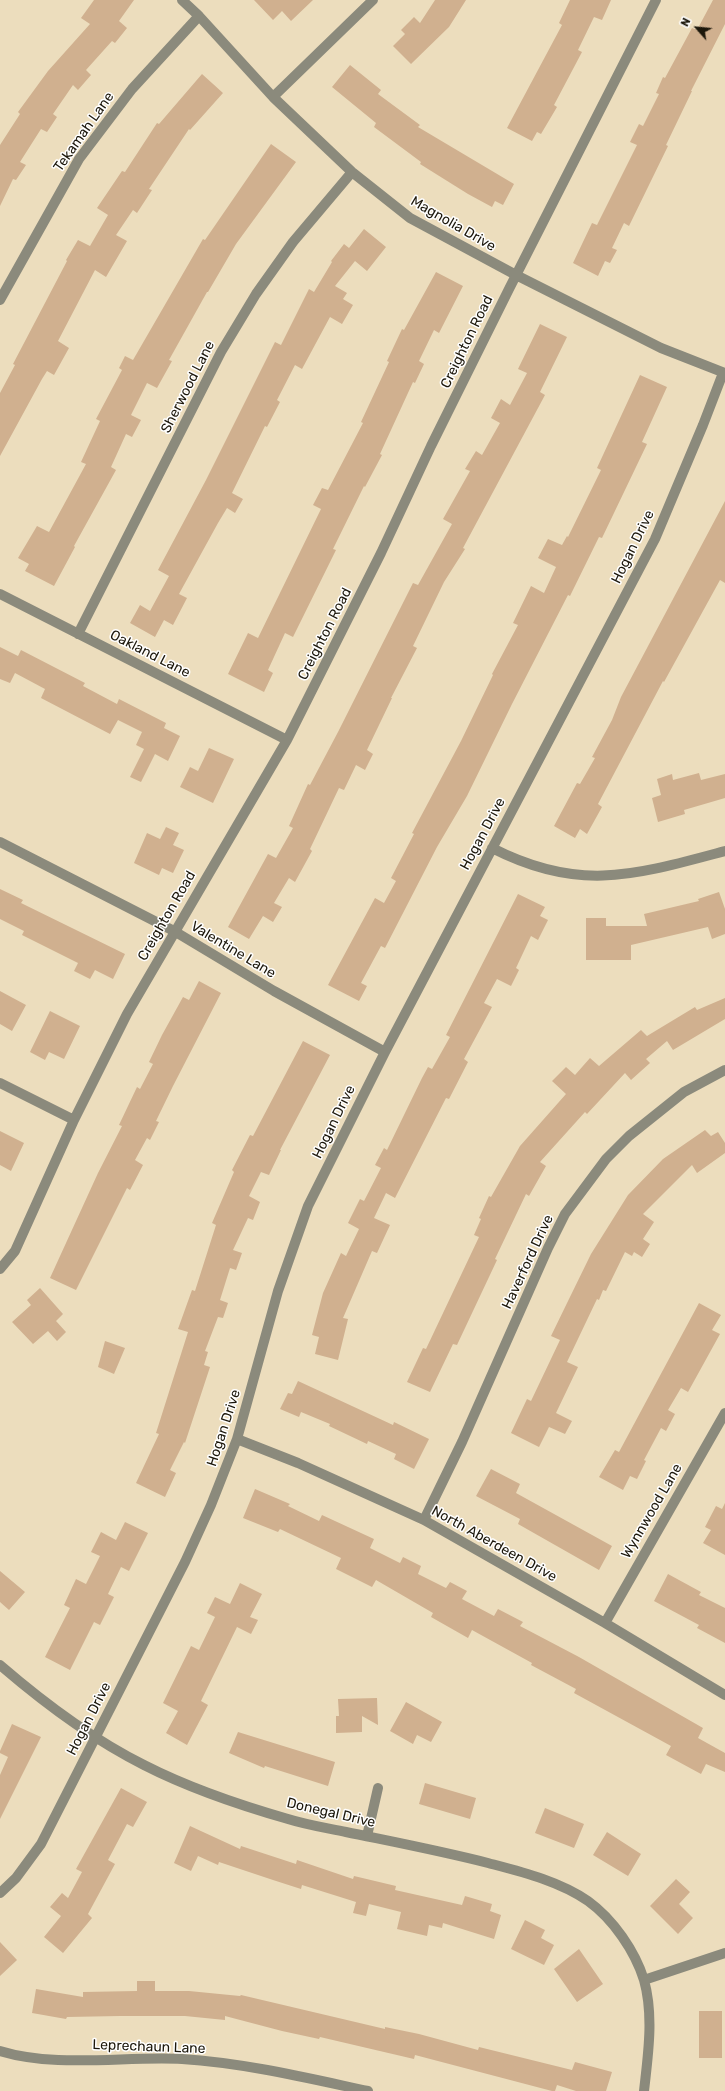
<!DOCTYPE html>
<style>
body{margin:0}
#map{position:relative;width:725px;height:2091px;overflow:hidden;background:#ecddbd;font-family:Rubik,sans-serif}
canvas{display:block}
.north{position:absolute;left:677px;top:8px;width:40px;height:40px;-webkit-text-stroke:3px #fff;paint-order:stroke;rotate:297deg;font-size:11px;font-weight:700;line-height:16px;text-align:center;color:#1c170b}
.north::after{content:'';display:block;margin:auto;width:14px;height:18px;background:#1c170b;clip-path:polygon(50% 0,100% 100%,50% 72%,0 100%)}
</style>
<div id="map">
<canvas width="725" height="2091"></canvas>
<div class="north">N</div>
</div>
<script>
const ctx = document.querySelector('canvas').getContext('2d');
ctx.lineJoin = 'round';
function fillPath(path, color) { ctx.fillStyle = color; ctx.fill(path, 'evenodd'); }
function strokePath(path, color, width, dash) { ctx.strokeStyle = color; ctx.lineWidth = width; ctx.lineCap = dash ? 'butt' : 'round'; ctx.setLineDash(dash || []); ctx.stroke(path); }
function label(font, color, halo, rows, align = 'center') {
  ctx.font = font + ' Rubik,sans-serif'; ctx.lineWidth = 3; ctx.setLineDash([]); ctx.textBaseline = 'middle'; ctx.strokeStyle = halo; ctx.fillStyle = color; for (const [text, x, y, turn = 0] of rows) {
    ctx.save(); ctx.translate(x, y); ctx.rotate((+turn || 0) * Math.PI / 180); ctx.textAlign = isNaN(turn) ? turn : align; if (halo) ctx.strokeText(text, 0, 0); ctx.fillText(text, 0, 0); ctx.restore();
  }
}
const building = new Path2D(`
 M94 0H134L119 21 127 28 115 43 112 41 86 70 91 75 78 90 73 85 53 114 57 117 47 132 41 129 20 162 26 165 16 180 13 179 0 206V145L20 114 18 112 48 71 90 24 81 18Z
 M254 0H313L291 21 282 11 273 20Z
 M435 0H466L449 27 411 64 393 46 405 34 401 30 414 17 420 23Z
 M570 0H611L602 20 594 17 578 50 582 52 554 105 557 107 541 134 537 132 532 141 507 128 562 25 559 23Z
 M713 0H725V24L691 91H692L666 145 668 146 629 226 624 223 612 248 617 250 610 263 605 261 598 276 573 263 592 223 597 225 637 145 630 142 639 124 643 126 659 94 656 93 663 77 665 78 692 28 697 30Z
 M350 65 381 90 378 94 420 125 418 127 514 184 503 205 495 201 492 207 468 194 420 164 421 162 374 127 376 123 332 87Z
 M202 74 223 93 190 130 189 129 149 189 152 190 137 213 133 210 116 235 127 241 106 277 95 270 58 341 69 348 54 375 47 371 42 379 0 456V393L15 365 13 364 67 261 66 260 78 240 90 246 108 215 97 208 122 171 125 172 157 123 159 124Z
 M271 144 296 162 236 244 208 292H207L169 360 172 361 157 388 147 383 131 415 141 420 132 437 126 434 111 467 116 470 74 546 75 547 54 586 25 571 29 564 18 558 37 526 49 532 86 464 81 462 100 421 96 419 122 370 119 368 125 356 133 360 203 239 205 240Z
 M364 229 386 247 367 271 355 261 335 286 347 293 343 299 353 305 342 324 330 317 302 369 295 365 277 400 280 402 267 427 265 426 232 493 243 499 235 513 227 508 218 523 179 594 187 598 173 625 164 620 155 637 130 623 140 605 150 611 169 576 158 570 206 480 275 342 281 345 309 289 314 292 332 262 331 261 344 244 349 248Z
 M436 272 463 286 439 333 434 330 419 361 424 364 415 383 413 382 380 454 382 455 365 487 364 486 333 549 336 550 293 637 285 633 268 670 273 673 264 692 228 674 248 633 258 638 321 509 313 505 322 488 328 490 363 423 361 422 389 362 387 361 402 329 404 330Z
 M540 324 567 337 540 392 545 395 463 548 465 549 444 582 413 646 417 648 391 698H392L367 750 373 754 365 770 356 765 344 790 339 788 310 849 312 851 295 882 289 878 274 903 282 907 273 922 263 916 249 939 228 927 268 854 276 858 293 828 289 826 308 784 310 785 338 732 413 583 418 585 452 524 443 519 470 471 465 469 476 451 482 455 500 423 491 418 501 399 510 405 527 373 518 369Z
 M640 375 667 387 642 442 647 444 602 538 599 537 570 596 568 595 512 704 467 796 437 847 385 948 381 946 361 983 367 986 359 1001 328 985 375 898 384 903 396 881 391 878 414 834 412 833 461 741 493 675 492 674 518 625 513 623 531 586 544 593 556 567 538 558 548 539 562 545 567 536 568 537 601 470 597 468Z
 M725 501V583L720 580 664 682 663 681 598 804 602 807 587 834 580 829 575 838 554 826 577 783 580 784 595 758 592 757 612 720 621 697Z
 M0 647 18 656 21 650 85 683 83 686 117 704 119 699 166 723 164 728 180 736 168 761 155 754 141 782 130 777 144 749 136 745 142 732 118 720 110 734 41 698 45 689 15 673 10 683 0 679Z
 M209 748 234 759 213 803 180 787 190 767 198 771Z
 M699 773 701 780 725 774V798L684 810 685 814 658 822 652 798 661 795 657 779 672 774 673 780Z
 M166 827 179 833 173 845 184 850 173 873 162 868 159 875 134 863 147 833 160 839Z
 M0 889 23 900 21 903 125 954 113 979 95 970 90 979 74 971 78 963 22 935 24 931 0 919Z
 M719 892 725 909V934L712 939 708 927 631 945V960H586V918H606V926H647L644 914 699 901 698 899Z
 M518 894 545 907 540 916 548 920 538 940 531 936 516 968 519 970 511 986 497 979 484 1003 492 1007 464 1059 468 1062 449 1099 446 1098 395 1198 386 1193 374 1218 390 1225 377 1253 372 1251 343 1318 348 1319 338 1360 315 1354 319 1337 312 1335 323 1293 341 1253 346 1256 359 1229 348 1223 360 1199 364 1201 381 1168 375 1165 384 1148 387 1150 422 1078 428 1067 432 1069 450 1037 446 1035Z
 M199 981 221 993 173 1086 156 1121 159 1122 150 1140 147 1138 135 1160 143 1165 130 1190 127 1188 76 1290 50 1278 98 1173 122 1126 119 1125 137 1087 140 1089 153 1064 149 1062 162 1035 183 997 189 1000Z
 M0 991 26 1005 12 1031 0 1024Z
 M725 998V1019L673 1050 667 1041 646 1059 650 1063 631 1080 625 1073 587 1114 585 1112 540 1162 546 1166 529 1196 526 1194 495 1259 497 1260 457 1345 453 1344 430 1392 407 1382 423 1348 426 1349 479 1237 474 1235 481 1219 479 1218 489 1196 491 1197 520 1146 566 1094 552 1081 566 1067 575 1075 590 1058 599 1066 641 1030 647 1036 695 1007 697 1010Z
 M50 1011 80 1026 64 1059 49 1052 45 1060 30 1052Z
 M303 1041 330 1055 280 1150H281L269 1175 261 1172 249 1196 260 1202 253 1220 248 1218 233 1250 242 1253 236 1270 230 1268 220 1300 228 1303 223 1318 218 1317 205 1351 208 1352 204 1365 210 1367 185 1443 184 1442 170 1470 176 1473 165 1497 136 1483 159 1434 156 1433 188 1332 178 1329 192 1290 195 1291 216 1225 212 1223 234 1172 232 1170 250 1135 253 1136Z
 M705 1130 711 1136 718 1132 725 1143V1153L697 1173 692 1165 643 1214 654 1222 643 1239 650 1244 642 1257 634 1252 632 1256 625 1252 606 1291 603 1290 599 1300 597 1299 567 1362 578 1367 556 1413 572 1421 565 1434 549 1427 539 1447 511 1433 527 1399 531 1401 560 1340 551 1336 569 1299 591 1254 628 1195 663 1159Z
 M0 1131 24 1143 11 1171 0 1165Z
 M40 1288 63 1314 56 1321 66 1332 57 1341 48 1331 33 1344 12 1322 31 1305 27 1300Z
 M699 1303 721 1315 712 1330 720 1334 688 1392 681 1388 668 1410 675 1414 666 1431 661 1428 644 1460 646 1461 637 1479 630 1476 623 1490 599 1477 615 1450 619 1452Z
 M105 1341 125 1348 114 1374 98 1367Z
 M298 1381 393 1425 394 1422 429 1439 414 1469 394 1459 396 1454 368 1441 367 1444 329 1426 330 1424 301 1412 299 1417 280 1409 288 1393 292 1394Z
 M491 1469 520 1484 516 1493 612 1546 599 1570 518 1524 520 1519 476 1496Z
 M255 1489 290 1504 288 1506 319 1521 322 1515 374 1539 370 1548 400 1563 403 1557 421 1566 418 1574 446 1588 450 1582 467 1591 462 1599 494 1616 498 1609 523 1622 520 1626 579 1657 703 1728 698 1738 725 1753V1772L706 1764 701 1774 666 1755 671 1746 574 1693 576 1689 531 1665 532 1663 472 1630 468 1638 431 1617 433 1613 376 1580 372 1587 336 1569 341 1558 280 1529 278 1532 243 1518Z
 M725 1503V1555L703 1543 711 1530 705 1527 716 1506 722 1509Z
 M125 1522 148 1533 129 1571 121 1567 108 1594 114 1597 100 1625 94 1622 70 1670 45 1657 70 1608 64 1605 76 1579 86 1584 100 1556 91 1552 101 1532 116 1540Z
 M0 1571 25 1592 9 1610 0 1602Z
 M668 1574 701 1592 699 1595 725 1608V1643L697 1628 699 1625 654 1601Z
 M240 1583 262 1594 250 1617 258 1620 251 1634 237 1627 201 1701 208 1705 187 1745 166 1733 178 1711 163 1703 191 1646 199 1650 215 1617 207 1613 215 1597 230 1604Z
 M377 1698 378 1725 362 1716V1732L336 1733V1716H339L338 1699Z
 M406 1702 442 1722 431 1742 417 1735 413 1744 390 1731Z
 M12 1724 41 1737 0 1819V1775L8 1757 0 1753V1751Z
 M238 1732 335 1762 328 1786 265 1766 264 1768 229 1753Z
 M425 1783 476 1798 470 1819 419 1804Z
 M121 1788 147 1802 133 1827 127 1824 108 1860 115 1864 88 1914 92 1918 63 1953 44 1937 61 1916 50 1907 62 1893 68 1898 82 1872 76 1869Z
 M545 1808 584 1824 574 1848 535 1833Z
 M190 1826 240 1849 241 1846 296 1864 297 1860 353 1879 354 1876 396 1886 395 1890 462 1905 465 1896 492 1904 490 1911 501 1915 494 1939 443 1923 442 1928 429 1925 427 1936 397 1929 401 1912 369 1904 366 1916 353 1913 356 1902 302 1885 301 1889 273 1880 219 1862 218 1865 198 1856 191 1871 174 1863Z
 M607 1832 641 1854 628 1876 593 1855Z
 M676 1879 690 1892 679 1904 693 1918 678 1934 650 1906Z
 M525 1920 545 1930 541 1938 554 1945 544 1965 511 1949Z
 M0 1942 17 1960 0 1976Z
 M579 1949 603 1984 577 2002 554 1969Z
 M137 1981H155V1991H189L240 1996 241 1995 385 2029V2027L419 2034 478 2050 479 2047 572 2070 575 2062 612 2072 606 2091H576L557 2085 555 2091H552L415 2055 414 2059 320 2037 319 2039 282 2031 225 2016V2020L185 2016H120L67 2017 66 2019 32 2013 36 1989 83 1997V1992L137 1991Z
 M699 2011H722V2058H699Z`);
const street = new Path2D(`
 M182 0 199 16 273 97 352 172 410 218 516 275 661 348 725 373
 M273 97 373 0
 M0 300 79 159 132 89 199 16
 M0 594 287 740
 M78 634 221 352 256 294 293 242 352 172
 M0 842 174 931 274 991 385 1052
 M492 848C580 893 635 875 725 851
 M0 1083 74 1120
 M0 1269 15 1251 74 1120 127 1014 287 740 381 553 431 446 509 289 656 0
 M237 1439 298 1463 424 1520 605 1623 725 1695
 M424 1520 462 1442 548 1248 565 1214 606 1159 629 1136 684 1092 725 1070
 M605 1623 725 1413
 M0 1665C44 1703 92 1739 144 1765 189 1788 239 1805 288 1819 307 1825 327 1828 346 1832 394 1842 441 1851 488 1863 522 1872 559 1881 588 1901 613 1919 635 1951 644 1980 654 2016 648 2055 644 2091
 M367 1836 378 1788
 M0 1893 16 1878 41 1844 185 1562 211 1505 237 1439 278 1291 308 1206 385 1052 655 539 703 425 723 373
 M644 1980 725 1953
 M0 2051C55 2068 124 2056 182 2059 245 2063 307 2078 368 2091`);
const streetNames = [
 ["Tekamah Lane",84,132,-55],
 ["Magnolia Drive",453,224,30],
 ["Creighton Road",467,342,-64],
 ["Sherwood Lane",188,387,-63],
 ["Hogan Drive",633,547,-64],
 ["Creighton Road",325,634,-63],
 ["Oakland Lane",150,654,27],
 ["Hogan Drive",483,834,-62],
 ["Creighton Road",167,916,-60],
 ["Valentine Lane",233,950,31],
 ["Hogan Drive",334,1122,-64],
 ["Haverford Drive",528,1262,-65],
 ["Hogan Drive",224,1428,-72],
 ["Wynnwood Lane",652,1511,-60],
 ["North Aberdeen Drive",494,1544,29],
 ["Hogan Drive",89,1719,-63],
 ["Donegal Drive",331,1813,13],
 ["Leprechaun Lane",149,2047,2]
];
fillPath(building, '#d0b08f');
strokePath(street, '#8b8a7c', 10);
label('14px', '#1c170b', '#fff', streetNames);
</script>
